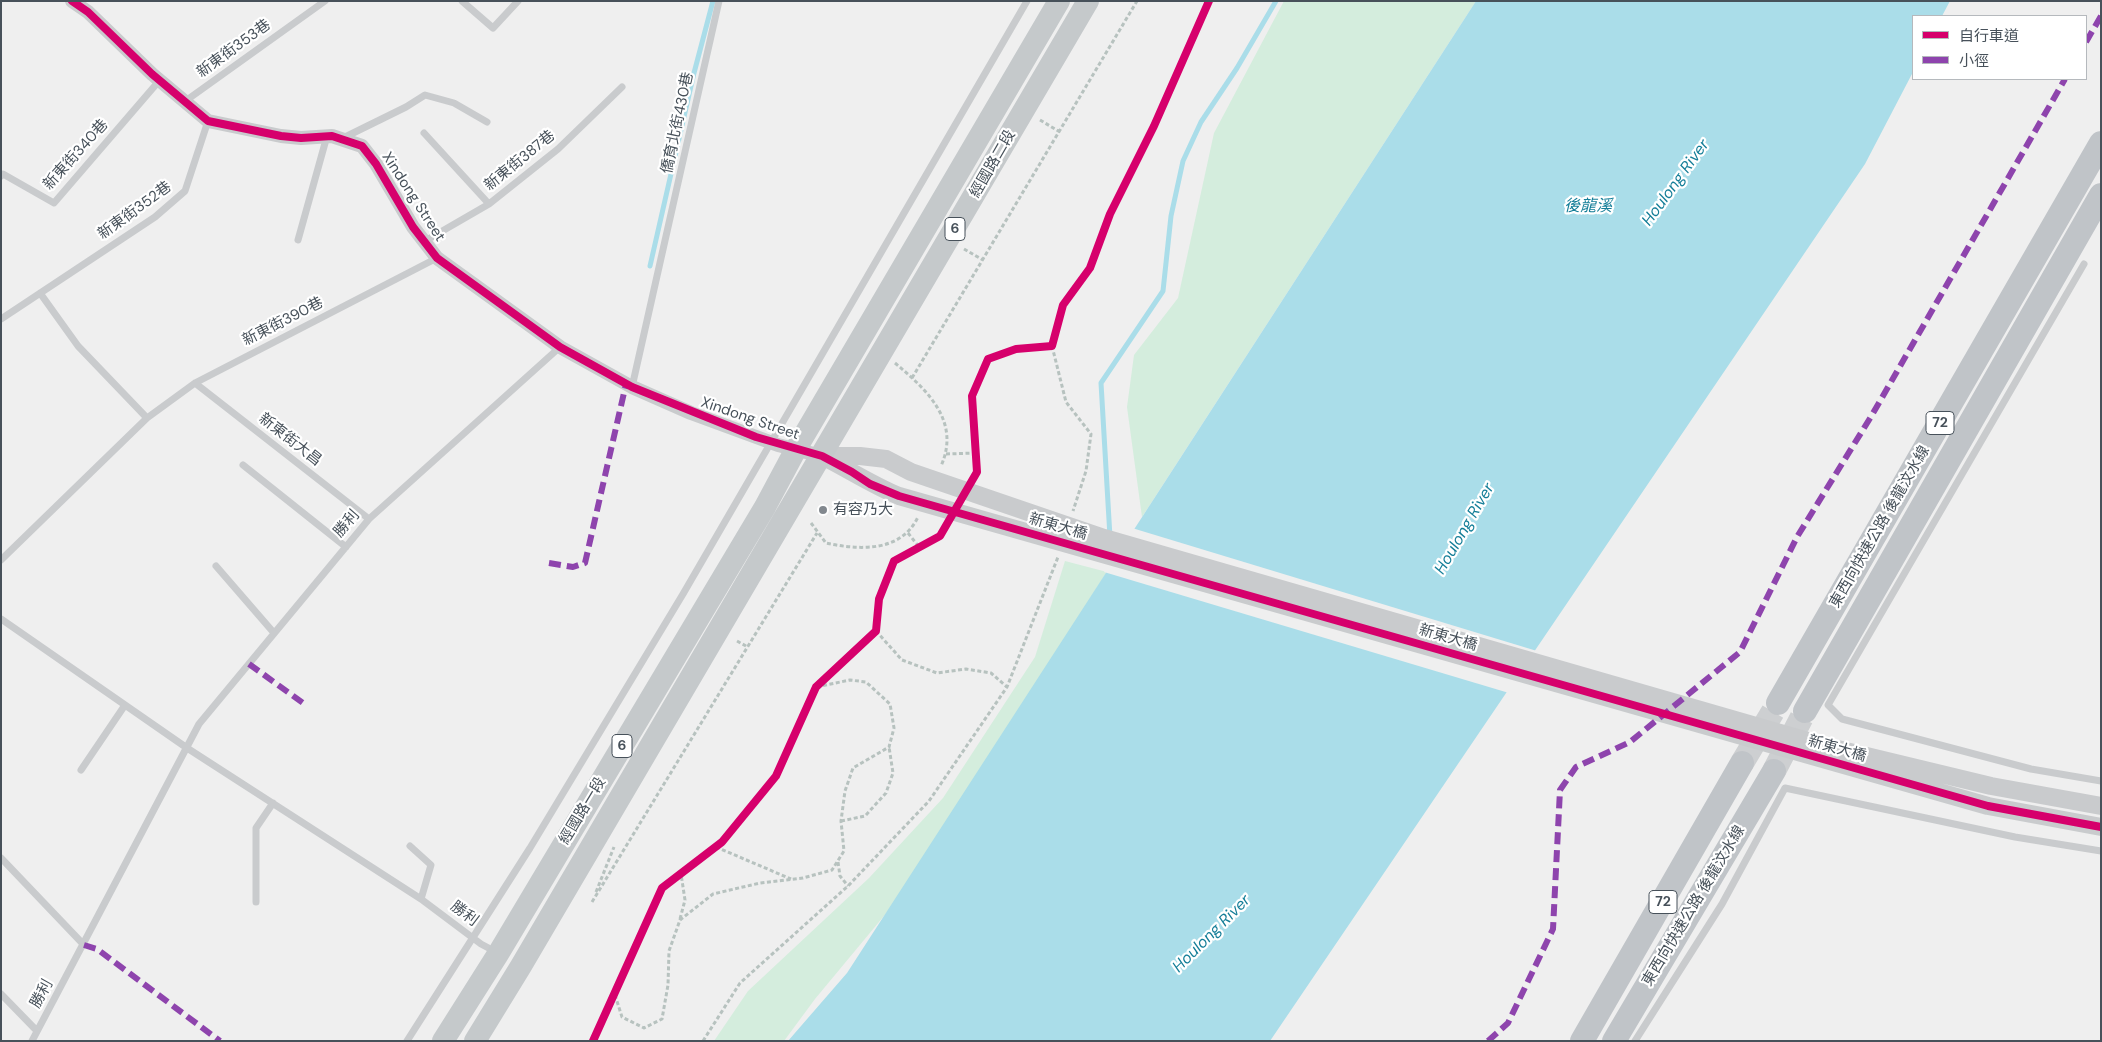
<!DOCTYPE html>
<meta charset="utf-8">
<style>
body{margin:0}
#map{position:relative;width:2102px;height:1042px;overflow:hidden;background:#efefef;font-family:"DM Sans","Noto Sans TC",sans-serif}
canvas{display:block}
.frame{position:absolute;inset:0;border:2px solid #47515a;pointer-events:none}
.legend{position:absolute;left:1912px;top:15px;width:175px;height:65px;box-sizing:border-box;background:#fff;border:1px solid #b5b9bd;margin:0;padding:6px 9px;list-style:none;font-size:15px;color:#47515a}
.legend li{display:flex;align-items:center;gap:10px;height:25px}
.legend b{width:25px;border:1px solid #b5b9bd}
</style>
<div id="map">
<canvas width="2102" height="1042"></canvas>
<div class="frame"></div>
<ul class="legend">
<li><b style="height:6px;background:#d6006c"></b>自行車道</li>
<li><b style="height:6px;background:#8e44ad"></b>小徑</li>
</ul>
</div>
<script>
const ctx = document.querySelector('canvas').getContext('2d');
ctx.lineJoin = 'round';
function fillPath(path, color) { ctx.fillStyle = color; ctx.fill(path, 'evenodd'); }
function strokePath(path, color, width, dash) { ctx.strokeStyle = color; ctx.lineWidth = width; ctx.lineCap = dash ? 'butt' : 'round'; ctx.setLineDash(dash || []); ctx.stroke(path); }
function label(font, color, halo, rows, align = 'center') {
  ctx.font = font + ' "DM Sans","Noto Sans TC",sans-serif'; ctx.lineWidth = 4.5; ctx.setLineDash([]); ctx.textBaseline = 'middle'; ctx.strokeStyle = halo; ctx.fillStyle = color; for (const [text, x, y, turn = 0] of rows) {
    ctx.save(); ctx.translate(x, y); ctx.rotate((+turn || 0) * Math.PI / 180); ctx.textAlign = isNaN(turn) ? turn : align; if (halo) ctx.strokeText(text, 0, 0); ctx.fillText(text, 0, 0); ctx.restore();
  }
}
const green = new Path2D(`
 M1284 1H1476L1142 517 1127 407 1134 355 1178 298 1214 133Z
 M1065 561 1107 572 923 869 815 999 784 1041H714L748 991 869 878 943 798 1035 657Z`);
const water = new Path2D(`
 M1476 1H1950L1942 16H1913V72L1865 164 1270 1041H788L847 973Z`);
const pier = new Path2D(`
 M1132 528 1537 651 1509 693 1104 572Z`);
const stream = new Path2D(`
 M650 266 694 73 713 1
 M1110 537 1101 383 1163 291 1171 216 1183 161 1201 122 1237 68 1276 1`);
const trunkTunnel = new Path2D(`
 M1742 763 1778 703
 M1774 771 1805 711`);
const path = new Path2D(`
 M1040 120 1060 132
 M964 249 983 260
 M1052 346 1066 402 1091 434 1086 471 1073 511
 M895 363C927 390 961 421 941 466
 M912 378 1137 1
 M946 454 976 453
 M811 523 826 543C858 550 901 553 918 517
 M908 533 919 547
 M876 631 902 660 937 673 966 669 991 673 1007 687
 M737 641 746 646
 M841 821 865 816 886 793 893 773 889 747
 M716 847 791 879
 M838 862 840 876 848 886
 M596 892 614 847
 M592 902 817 533
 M680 919 685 900 681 874
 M615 995 622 1017 644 1028 662 1019 668 985 669 951 680 920 713 894 760 883 803 878 832 870 844 851 841 821 845 791 853 768 889 747 894 728 890 704 866 682 850 680 816 687
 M596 1038 597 1041
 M703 1041 740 983 848 886 929 801 1007 687 1058 557`);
const service = new Path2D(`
 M462 1 493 28 518 1
 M184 102 325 1
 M424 133 489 204
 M343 138 406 107 425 95 454 103 487 122
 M1 176 3 174 54 203 159 81
 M298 240 327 136
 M425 241 489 204 558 149 622 87
 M2084 264 1828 705 1842 719 2031 769 2101 781
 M40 293 78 346 147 418
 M1 319 155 217 185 191 208 121
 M195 383 369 519
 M632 387 719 1
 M243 465 346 547
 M1 560 147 418 195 383 437 258
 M216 566 274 633
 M1 619 187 748 421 899 481 944 496 952
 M81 770 125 705
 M410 846 431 865 421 899
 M1 858 84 945
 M256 902V828L273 803
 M1 994 37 1031
 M32 1041 199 724 369 519 560 347
 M407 1041 530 848 683 594 1027 1
 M1635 1041 1722 904 1785 788 2015 837 2101 851`);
const minor = new Path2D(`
 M72 1 88 12 152 74 208 121 281 136 301 138 332 136 362 146 376 164 413 227 437 258 560 347 632 387 691 413 778 445 822 456`);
const tertiary = new Path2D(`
 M822 456C848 469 872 485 899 496L1988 806 2101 827
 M825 456H860L886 459 911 472 1104 538 1825 746 1991 786 2101 806`);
const primary = new Path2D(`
 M443 1041 498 954 765 507 796 449 1059 1
 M475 1041 521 966 1088 1`);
const trunk = new Path2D(`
 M1778 703 2101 143
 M1805 711 2101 195
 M1582 1041 1742 763
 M1614 1041 1774 771`);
const quiet = new Path2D(`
 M2086 42 2101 16
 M549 563 573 567 585 563 626 384
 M249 664 303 703
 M84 945 97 949 220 1041
 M1488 1041 1508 1023 1553 929 1560 790 1576 767 1630 742 1740 652 1797 537 1872 415 2065 79`);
const cycleway = new Path2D(`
 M72 1 88 12 152 74 208 121 281 136 301 138 332 136 362 146 376 164 413 227 437 258 560 347 632 387 756 437 822 456 852 472 870 484 899 496 1988 806 2101 827
 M593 1041 662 888 722 842 776 776 816 687 876 631 879 599 894 561 940 536 977 472 972 396 988 359 1016 349 1052 346 1063 305 1090 268 1110 214 1154 126 1209 1`);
const markers = [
 [823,510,5,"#82888e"]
];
const shields = [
 [955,229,20],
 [1940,423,28],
 [622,746,20],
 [1663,902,28]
];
const shieldNames = [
 ["6",955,229],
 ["72",1940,423],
 ["6",622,746],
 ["72",1663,902]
];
const streetNames = [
 ["新東街353巷",234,49,-36],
 ["僑育北街430巷",678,123,-78],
 ["新東街340巷",76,155,-48],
 ["新東街387巷",520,161,-39],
 ["經國路二段",993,164,-60],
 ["Xindong Street",413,197,57],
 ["新東街352巷",135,211,-36],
 ["新東街390巷",283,322,-27],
 ["Xindong Street",750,419,19],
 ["新東街大昌",290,440,38],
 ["勝利",347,524,-49],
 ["新東大橋",1058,527,16],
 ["東西向快速公路 後龍汶水線",1880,527,-60],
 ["新東大橋",1448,638,16],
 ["新東大橋",1837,749,16],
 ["經國路一段",583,811,-59],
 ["東西向快速公路 後龍汶水線",1694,906,-59],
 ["勝利",464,914,37],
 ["勝利",42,994,-61]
];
const poiNames = [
 ["有容乃大",833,510]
];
const waterNames = [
 ["Houlong River",1676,183,-54],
 ["後龍溪",1588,207],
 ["Houlong River",1465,529,-60],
 ["Houlong River",1212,934,-45]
];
fillPath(green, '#d4eddd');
fillPath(water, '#aadde9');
fillPath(pier, '#efefef');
strokePath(stream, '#aadde9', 5);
strokePath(trunkTunnel, '#cdcfd1', 24, [24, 12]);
strokePath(path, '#b7c2bf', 3, [4, 2.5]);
strokePath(service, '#c9cbcd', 7);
strokePath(minor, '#c9cbcd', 14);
strokePath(tertiary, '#c9cbcd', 18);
strokePath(primary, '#c5c9cb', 22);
strokePath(trunk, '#c0c4c8', 24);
strokePath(quiet, '#8e44ad', 6, [12, 6]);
strokePath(cycleway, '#d6006c', 8);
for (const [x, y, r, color] of markers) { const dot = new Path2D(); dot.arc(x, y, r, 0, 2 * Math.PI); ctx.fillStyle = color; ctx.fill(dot); strokePath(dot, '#fff', 2); }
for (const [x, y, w] of shields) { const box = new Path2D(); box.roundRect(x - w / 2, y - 11.5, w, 23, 4); ctx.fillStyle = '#fff'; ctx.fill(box); strokePath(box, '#47515a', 1); }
label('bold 14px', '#47515a', null, shieldNames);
label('15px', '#47515a', '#fff', streetNames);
label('15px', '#47515a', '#fff', poiNames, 'left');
label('italic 16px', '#147e98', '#fff', waterNames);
</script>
